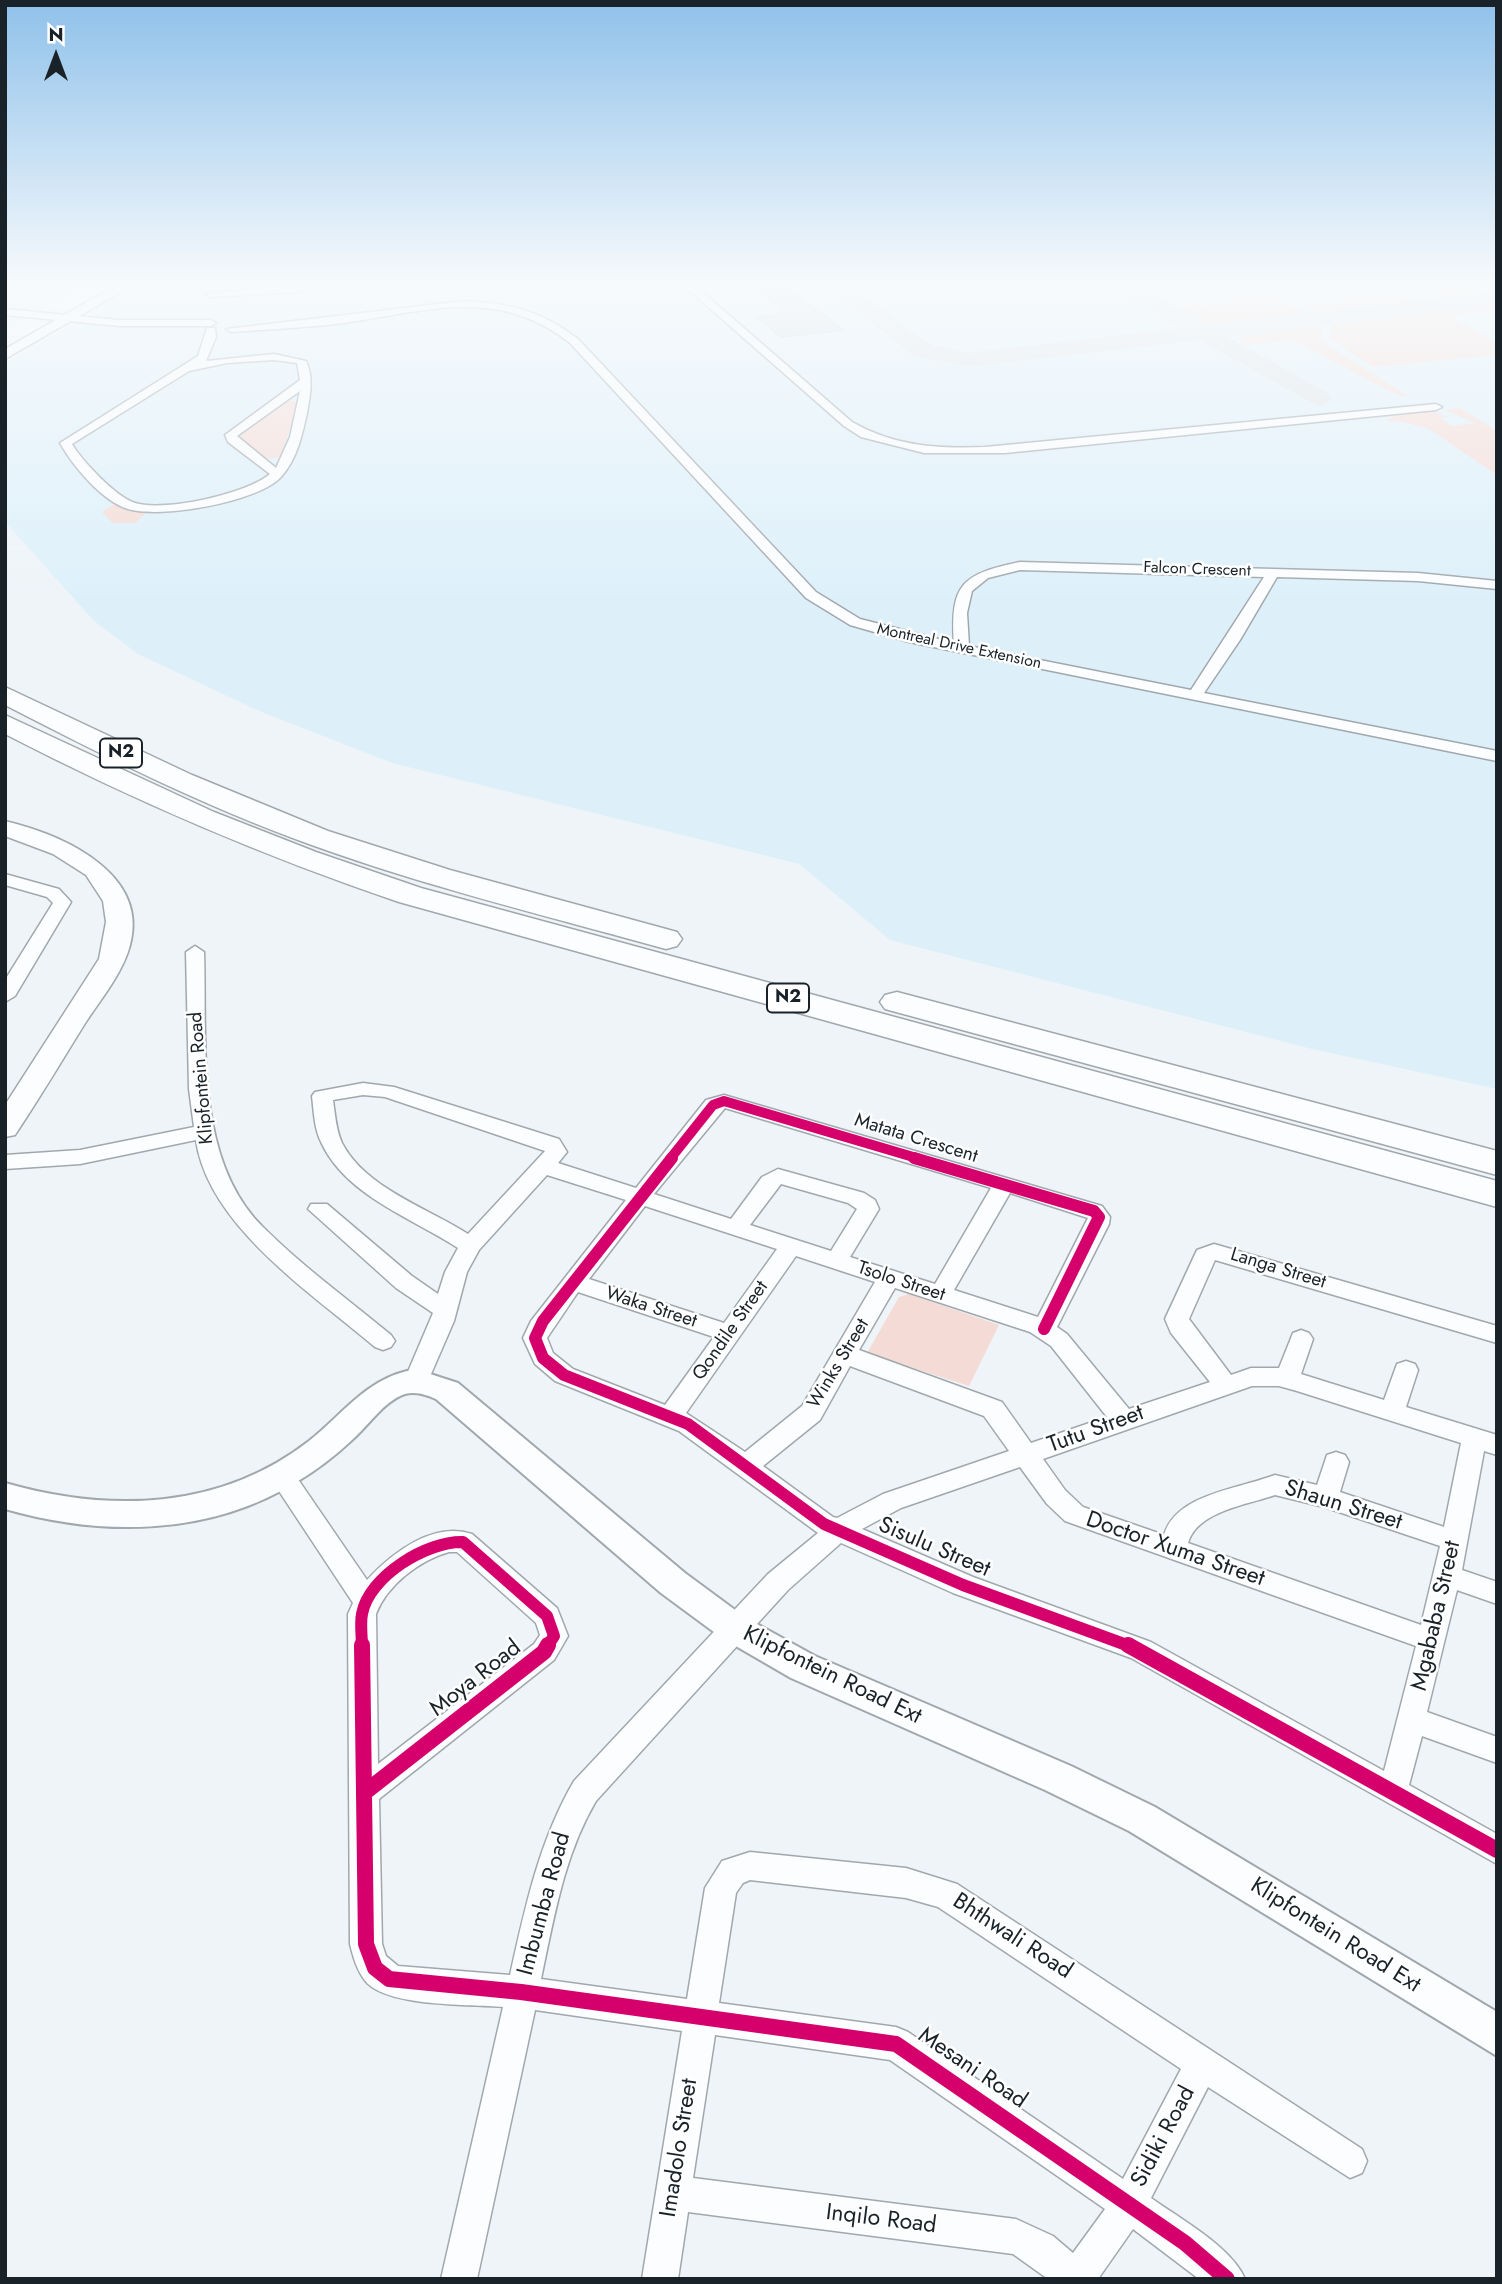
<!DOCTYPE html>
<style>
body{margin:0}
#map{position:relative;width:1502px;height:2284px;overflow:hidden;background:#eef4f8;font-family:Jost,sans-serif}
canvas{display:block}
.frame{position:absolute;inset:0;border:7px solid #182228;pointer-events:none}
.north{position:absolute;left:21px;top:21px;width:70px;height:70px;-webkit-text-stroke:5px #fff;paint-order:stroke;rotate:0deg;font-size:19px;font-weight:700;line-height:28px;text-align:center;color:#182228}
.north::after{content:'';display:block;margin:auto;width:24px;height:32px;background:#182228;clip-path:polygon(50% 0,100% 100%,50% 72%,0 100%)}
</style>
<div id="map">
<canvas width="1502" height="2284"></canvas>
<div class="frame"></div>
<div class="north">N</div>
</div>
<script>
const ctx = document.querySelector('canvas').getContext('2d');
ctx.lineJoin = 'round';
function fillPath(path, color) { ctx.fillStyle = color; ctx.fill(path, 'evenodd'); }
function strokePath(path, color, width, dash) { ctx.strokeStyle = color; ctx.lineWidth = width; ctx.lineCap = dash ? 'butt' : 'round'; ctx.setLineDash(dash || []); ctx.stroke(path); }
function label(font, color, halo, rows, align = 'center') {
  ctx.font = font + ' Jost,sans-serif'; ctx.lineWidth = 5; ctx.setLineDash([]); ctx.textBaseline = 'middle'; ctx.strokeStyle = halo; ctx.fillStyle = color; for (const [text, x, y, turn = 0] of rows) {
    ctx.save(); ctx.translate(x, y); ctx.rotate((+turn || 0) * Math.PI / 180); ctx.textAlign = isNaN(turn) ? turn : align; if (halo) ctx.strokeText(text, 0, 0); ctx.fillText(text, 0, 0); ctx.restore();
  }
}
const built = new Path2D(`
 M5 283H96L81 287 5 331Z
 M143 283H1497V1089L1312 1049 890 940 799 864 392 763 259 711 138 654 94 621 5 522V363Z`);
const green = new Path2D(`
 M1414 283H1495L1497 294 1448 298Z
 M1397 290 1413 294 1426 302 1322 315 1289 298 1296 296 1311 303Z
 M1270 293 1314 316 1218 326 1198 322 1170 306 1211 304 1208 302 1211 300Z
 M1497 302V310L1456 316 1455 319 1497 343V355L1373 367 1329 338 1332 322Z
 M1322 323 1321 340 1407 396 1401 397 1292 340 1245 345 1237 338Z
 M292 401 297 402 282 457 264 459 237 436 283 402Z
 M1460 408 1497 431V475L1429 429 1403 422 1386 421C1402 409 1429 407 1447 417L1440 418 1452 426 1475 423 1445 410Z
 M115 504 147 512 135 523H113L102 512Z
 M909 1294 999 1325 969 1386 867 1353 899 1297Z`);
const taxiway = new Path2D(`
 M821 283H846L931 345 969 353 1179 328 1106 283H1133L1207 325 1497 291V305L1228 337 1327 393 1331 398 1327 403 1318 406 1199 340 969 367 914 356Z`);
const building = new Path2D(`
 M749 283H783L843 330 781 337 757 317 780 314 776 312 784 311Z`);
const minor = new Path2D(`
 M305 283H319L299 292 210 297 205 294Z
 M681 283H692L852 422C894 446 937 449 985 447L1436 404 1442 407 1436 410 1005 453H924L861 437 844 426Z
 M464 301C509 303 542 311 578 339L816 592 860 619 954 643C950 583 963 574 1020 562L1418 573 1497 581V589L1418 581 1277 577 1240 640 1204 693 1497 751V761L909 642 850 625 806 598 570 343C498 286 427 311 344 323 306 328 269 329 231 332L226 329ZM1020 570 1264 577 1191 690 969 646 967 613 972 591 988 578Z
 M5 309 119 320H211L216 323 211 326H119L5 315Z
 M207 328H215L216 337 206 361 274 354 306 361C314 378 310 396 307 413 302 436 297 459 281 477 258 502 161 519 128 509 102 501 73 466 60 443L198 356ZM274 360 297 363 300 380 225 435 228 442 270 474C247 494 164 512 135 503 116 497 82 461 72 444L189 371 227 363ZM300 391 290 437 276 468 237 436Z
 M5 874 59 889 71 902 15 996 5 1002V980L53 903 47 897 5 885Z
 M195 946 204 952C207 1041 194 1160 264 1228 303 1267 349 1300 391 1335L395 1341 391 1347 383 1350 375 1347C313 1294 208 1226 196 1140L80 1164 5 1169V1155L80 1150 194 1127 189 1089 186 952Z
 M363 1083 394 1087 559 1139 567 1152 558 1163 636 1188 706 1100 724 1095 1102 1206 1110 1217 1109 1224 1057 1327 1067 1334 1129 1409 1210 1382 1171 1333 1165 1319 1197 1250 1214 1244 1497 1326V1343L1215 1260 1189 1319 1231 1375 1251 1368H1279L1293 1333 1301 1330 1309 1333 1313 1339 1301 1374 1384 1400 1397 1364 1406 1361 1415 1364 1418 1370 1406 1407 1497 1435V1455L1484 1451 1462 1570 1497 1582V1604L1457 1590 1427 1712 1497 1737V1763L1422 1736 1409 1785 1497 1834V1864L1131 1658 953 1593 841 1543 788 1590 596 1801C564 1855 554 1918 541 1979L687 1999 705 1888 722 1861 750 1852 906 1868 957 1884 1362 2149 1367 2161 1362 2173 1350 2178 1208 2087 1151 2198C1179 2218 1232 2247 1245 2279H1199L1133 2229 1098 2279H1048L1013 2254 688 2212 678 2279H642L682 2031 535 2010 477 2279H441L503 2007C468 2004 394 2007 368 1984 358 1974 353 1957 350 1944L348 1614 353 1603 269 1476 273 1469 282 1466 291 1469 367 1580C392 1553 433 1521 472 1534L557 1608 568 1636 554 1660 379 1799 382 1944 386 1956 398 1966 510 1975C525 1908 539 1841 574 1781L768 1574 818 1533 679 1431 555 1381 535 1364 523 1338 531 1321 626 1200 547 1175 479 1250 467 1272 454 1321 428 1381 425 1387 416 1390 407 1387 404 1381 433 1313 396 1288 308 1209 311 1204H327L412 1276 438 1294 445 1272 458 1248C412 1218 347 1196 322 1144 314 1129 314 1112 312 1096L315 1092ZM363 1095 385 1097 545 1151 468 1234C428 1208 365 1188 342 1143 336 1130 335 1114 333 1100ZM725 1108 991 1188 935 1284 850 1257 879 1209 875 1200 864 1193 778 1169 762 1177 731 1219 654 1194ZM781 1184 848 1203 857 1209 831 1251 750 1225ZM1010 1193 1088 1218 1038 1317 954 1290ZM645 1206 777 1249 724 1323 589 1279ZM796 1256 875 1282 802 1406 745 1452 686 1413ZM895 1288 1030 1332 1051 1346 1107 1417 1031 1443 1002 1402 859 1350ZM578 1292 714 1337 665 1405 573 1369 553 1353 547 1338ZM850 1366 984 1416 1009 1451 883 1494 837 1518 833 1517 763 1466 820 1420ZM1252 1386H1279L1297 1391 1461 1443 1444 1527 1340 1492 1349 1462 1345 1455 1336 1452 1327 1455 1317 1485 1275 1475 1266 1478C1231 1490 1176 1496 1164 1535L1083 1507 1065 1490 1043 1459ZM1020 1467 1047 1504 1065 1521 1416 1646 1384 1771 1151 1642 973 1577 862 1529 901 1508ZM1275 1495 1324 1507 1440 1546 1421 1625 1188 1543C1197 1511 1247 1505 1275 1495ZM449 1552H457L536 1623 540 1635 534 1644 378 1764 376 1614C387 1585 420 1560 449 1552ZM750 1880 906 1898 938 1907 1181 2069 1123 2179 908 2032 896 2027 719 2003 736 1893 743 1883ZM715 2035 890 2060 1105 2209 1073 2253 1053 2236 1016 2219 693 2178Z`);
const tertiary = new Path2D(`
 M407 1371 424 1372 458 1383 685 1573 746 1618 815 1656 1071 1766 1155 1807 1497 2012V2056L1129 1831 1045 1790 791 1678 722 1638 661 1593 436 1399C427 1395 416 1391 405 1394 384 1401 369 1425 353 1439 336 1455 318 1469 298 1481 210 1536 103 1537 5 1509V1483C110 1513 220 1510 309 1441 342 1415 365 1381 407 1371Z`);
const secondary = new Path2D(`
 M120 283H137L5 359V349Z
 M5 821C64 835 155 875 128 952 119 978 98 1003 84 1025 61 1062 39 1099 15 1135L5 1137V1105L99 959 106 922 103 901 86 875 53 854 5 836Z`);
const motorway = new Path2D(`
 M5 687 192 775 328 831 450 870 677 932 682 939 677 946 666 949 655 946C539 914 422 885 309 844 204 806 104 756 5 705Z
 M5 715 214 812 316 852 421 888 1497 1181V1207L399 902C263 856 133 800 5 734Z
 M897 992 1497 1151V1175L885 1009 880 1002 885 995Z`);
const cyclewayFar2 = new Path2D(`
 M670 1159 713 1105 724 1101 920 1159`);
const cyclewayFar1 = new Path2D(`
 M672 1158 543 1321 535 1338 543 1358 564 1375 688 1424 824 1524 963 1585 1132 1647
 M914 1158 1094 1211 1099 1217 1044 1329
 M362 1647C362 1637 360 1624 362 1614 369 1576 427 1541 463 1542L547 1616 554 1636 547 1647`);
const cycleway = new Path2D(`
 M362 1645 364 1793
 M1128 1645 1497 1850
 M364 1793 366 1944 375 1968 389 1979 521 1992 896 2044 1185 2243 1227 2279
 M364 1793 544 1652 548 1645`);
const farStreetnames = [
 ["Falcon Crescent",1197,570,2],
 ["Montreal Drive Extension",959,647,12]
];
const shields = [
 [121,753,42],
 [788,998,42]
];
const shieldNames = [
 ["N2",121,753],
 ["N2",788,998]
];
const streetNames = [
 ["Klipfontein Road",202,1078,-95],
 ["Matata Crescent",916,1139,17],
 ["Langa Street",1278,1269,17],
 ["Tsolo Street",901,1282,18],
 ["Waka Street",651,1308,18],
 ["Qondile Street",731,1331,-55],
 ["Winks Street",839,1364,-59]
];
const nearStreetnames = [
 ["Tutu Street",1096,1430,-20],
 ["Shaun Street",1343,1506,17],
 ["Sisulu Street",934,1548,23],
 ["Doctor Xuma Street",1175,1550,19],
 ["Mgababa Street",1437,1616,-77],
 ["Klipfontein Road Ext",832,1676,26],
 ["Moya Road",476,1679,-38],
 ["Imbumba Road",545,1904,-75],
 ["Klipfontein Road Ext",1335,1936,32],
 ["Bhthwali Road",1012,1937,33],
 ["Mesani Road",972,2069,34],
 ["Sidiki Road",1164,2137,-62],
 ["Imadolo Street",680,2148,-81],
 ["Inqilo Road",881,2220,7]
];
fillPath(built, '#ddf0fa');
fillPath(green, '#f5dbd5');
fillPath(taxiway, '#dee3e6');
fillPath(building, '#d0dce3');
strokePath(building, '#ced6db', 2);
strokePath(minor, '#a1a8ad', 3);
strokePath(tertiary, '#a1a8ad', 4);
strokePath(secondary, '#a1a8ad', 3);
strokePath(motorway, '#a1a8ad', 3);
fillPath(minor, '#fcfdfe');
fillPath(tertiary, '#fcfdfe');
fillPath(secondary, '#fcfdfe');
fillPath(motorway, '#fcfdfe');
strokePath(cyclewayFar2, '#d6006c', 10);
strokePath(cyclewayFar1, '#d6006c', 12);
strokePath(cycleway, '#d6006c', 16);
const sky = ctx.createLinearGradient(0, 0, 0, 603);
sky.addColorStop(0, '#8fc1ea');
sky.addColorStop(0.47, '#f7fafc');
sky.addColorStop(1, '#f7fafc00');
ctx.fillStyle = sky;
ctx.fillRect(0, 0, 1502, 603);
label('16px', '#182228', '#fff', farStreetnames);
for (const [x, y, w] of shields) { const box = new Path2D(); box.roundRect(x - w / 2, y - 14.5, w, 29, 5); ctx.fillStyle = '#fff'; ctx.fill(box); strokePath(box, '#182228', 2); }
label('bold 18px', '#182228', null, shieldNames);
label('19px', '#182228', '#fff', streetNames);
label('23px', '#182228', '#fff', nearStreetnames);
</script>
